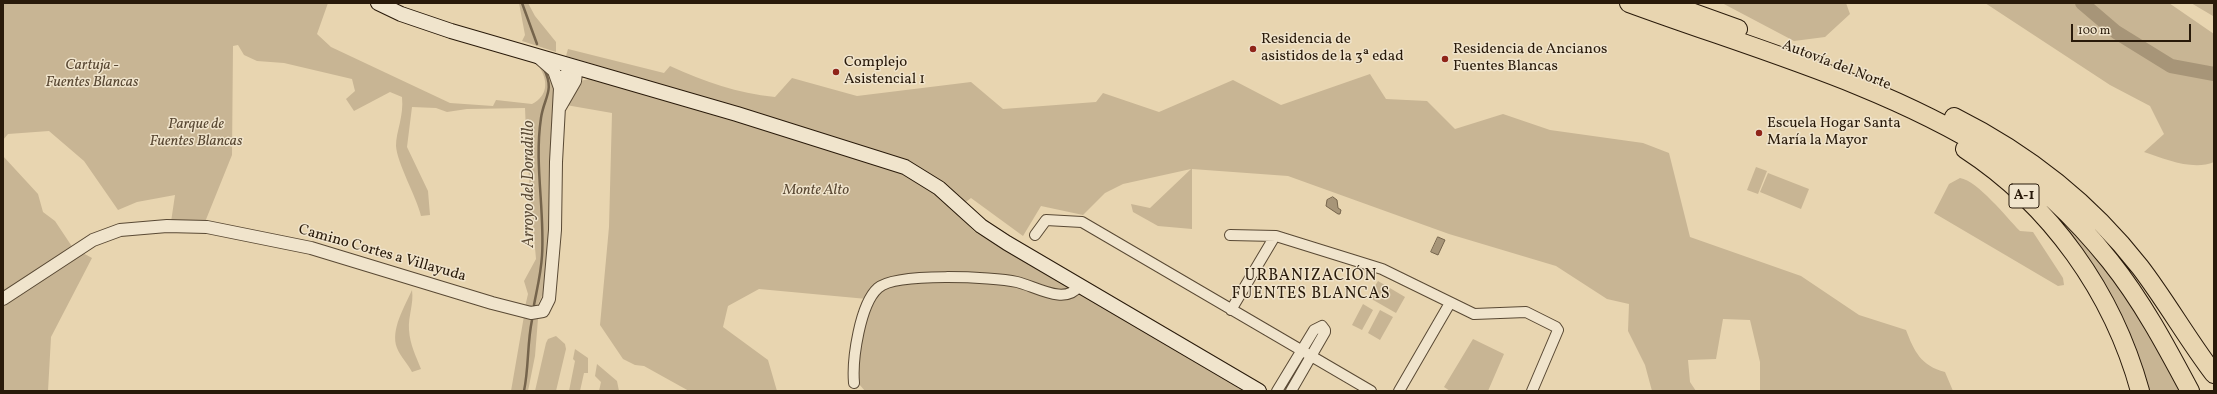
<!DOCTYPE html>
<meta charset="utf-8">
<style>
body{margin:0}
#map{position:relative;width:2217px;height:394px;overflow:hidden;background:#e8d5b0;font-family:Vollkorn,serif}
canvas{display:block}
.frame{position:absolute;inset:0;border:4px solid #291a0a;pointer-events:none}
.scale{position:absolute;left:2071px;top:24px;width:120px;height:18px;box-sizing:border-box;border:2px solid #291a0a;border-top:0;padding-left:5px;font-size:12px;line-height:14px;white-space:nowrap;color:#291a0a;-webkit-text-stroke:3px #f0e4cc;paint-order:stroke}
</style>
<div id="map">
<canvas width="2217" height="394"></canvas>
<div class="frame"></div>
<div class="scale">100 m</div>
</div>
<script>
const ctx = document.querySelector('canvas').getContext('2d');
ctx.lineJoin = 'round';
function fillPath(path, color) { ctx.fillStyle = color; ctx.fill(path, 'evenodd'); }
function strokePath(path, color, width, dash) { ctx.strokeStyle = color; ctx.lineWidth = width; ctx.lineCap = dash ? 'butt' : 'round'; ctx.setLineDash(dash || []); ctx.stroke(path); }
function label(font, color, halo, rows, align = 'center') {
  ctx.font = font + ' Vollkorn,serif'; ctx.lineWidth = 3; ctx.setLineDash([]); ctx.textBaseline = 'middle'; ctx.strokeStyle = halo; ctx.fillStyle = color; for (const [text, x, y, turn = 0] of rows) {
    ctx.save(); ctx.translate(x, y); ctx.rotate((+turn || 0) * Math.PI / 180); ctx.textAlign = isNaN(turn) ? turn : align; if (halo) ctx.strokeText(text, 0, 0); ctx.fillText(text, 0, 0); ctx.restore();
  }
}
const green = new Path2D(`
 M3 3H328L317 34 331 47 450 103 493 106 496 100 532 104C548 96 548 81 540 68L541 67 552 78 554 88 551 223 544 292 536 308 525 307 528 294 524 281 536 259 527 155 525 108 467 109 447 112 436 108 412 107 407 147 428 191 430 215 421 216C416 196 397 163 396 146 396 131 404 117 402 97L390 92 354 111 346 99 355 91 352 79 284 63 257 61 244 55 238 45 233 46 232 155 205 222H171L175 195 137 202 118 210 84 161 49 131 8 134 3 140Z
 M519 3H528L535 16 556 42V52L522 41 525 35Z
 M1722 3H1846L1850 14 1825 37 1794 41Z
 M1985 3H2169L2214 34V162C2193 171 2165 159 2144 152L2164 134 2150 106 2110 85Z
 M2191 3H2214L2213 16Z
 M568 49 664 73 670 66C705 82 737 93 775 97L792 78 857 96 971 82 1003 109 1096 102 1103 93 1159 112 1233 80 1281 105 1370 74 1386 99 1427 101 1455 129 1503 114 1550 130 1643 143 1669 153 1690 237 1801 276 1859 315 1906 330C1914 351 1921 366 1945 372L1953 391H1760V362L1750 320 1723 319 1716 359 1688 360 1690 382 1696 391H1652L1645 365 1628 331 1629 304 1607 299 1556 266 1449 234 1288 176 1192 169V229L1158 226 1133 212 1131 204 1150 208 1191 169 1123 184 1105 193 1083 215 1041 206 1023 236 971 198 954 211 975 232 1059 283 1243 391H865L853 377 867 299 759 289 728 306 723 327 768 360 777 391H689L644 366 635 365 623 359 600 325 609 227 612 113 566 105 580 81 589 79 734 120 737 107 566 56Z
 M3 156 38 194 43 212 55 221 73 248 3 293Z
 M1756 167 1767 171 1758 194 1747 190Z
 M1768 173 1809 189 1801 209 1760 192Z
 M1960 178C1978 181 2006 217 2020 231L2033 232 2063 278 2064 285 2058 286 1934 213 1949 184Z
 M2037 198C2051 211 2066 224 2079 238 2120 284 2153 336 2181 391H2142L2136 365Z
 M81 252 92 258 51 337 48 391H3V303Z
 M1378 281 1405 297 1396 313 1368 297Z
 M412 290C414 304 408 316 409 330 410 345 416 356 421 369L412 372C408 364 400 356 397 348 390 330 405 306 412 290Z
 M1363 304 1373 310 1362 330 1352 325Z
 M1380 310 1393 317 1380 340 1368 333Z
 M524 316 538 319 535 356 528 391H511Z
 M556 336 565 344 566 349 556 391H535L546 343 548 339Z
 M1473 339 1504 354 1488 391H1450L1444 387Z
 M575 349 588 358V373H584L580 391H569L575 361 573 359Z
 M597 364 617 381 619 391H599L601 382 595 376Z`);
const water = new Path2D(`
 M1333 197 1337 200 1338 208 1341 210 1340 214H1338L1326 206 1327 200Z
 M1438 237 1445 240 1438 255 1431 252Z`);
const stream = new Path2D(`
 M522 3 537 44
 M534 305C537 289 541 273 542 256 545 211 534 164 541 118 544 97 555 91 544 69
 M524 391C529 367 527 344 532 320`);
const river = new Path2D(`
 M2082 3 2116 32 2171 66 2214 74`);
const minor = new Path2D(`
 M1035 235 1046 220 1082 222 1371 391
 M1230 235 1276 236 1382 269 1474 314 1526 312 1556 327 1558 330 1532 391
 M1231 310 1275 236
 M854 383C852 359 860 304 878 288 896 272 993 277 1017 282 1035 286 1065 306 1079 286
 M1277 391 1314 330 1322 326 1325 330V332L1291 391
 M1399 391 1450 303`);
const tertiary = new Path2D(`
 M538 57 554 71 560 88
 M560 107 575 81 576 73 571 66
 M3 299 93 240 120 230 167 226 207 227 311 248 492 303 531 313 543 311 549 299 555 230 556 162 560 88 565 75 579 68`);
const secondary = new Path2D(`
 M378 3 401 14 451 31 737 114 905 167 939 188 981 226 1007 243 1259 391`);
const motorway = new Path2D(`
 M1629 3C1751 48 1881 83 1993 153 2037 181 2078 221 2110 261 2142 301 2166 346 2190 391
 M1666 3 1738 29
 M1954 117C2026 153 2090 203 2140 267 2166 301 2188 340 2214 374
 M1965 149C2051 205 2113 293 2140 391`);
const markers = [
 [1253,49,4,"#8f2418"],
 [1445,59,4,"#8f2418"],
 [836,72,4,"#8f2418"],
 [1759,133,4,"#8f2418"]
];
const shields = [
 [2024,196,30]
];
const shieldNames = [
 ["A-1",2024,196]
];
const poiNames = [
 ["Residencia de",1261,40],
 ["asistidos de la 3ª edad",1261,57],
 ["Residencia de Ancianos",1453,50],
 ["Fuentes Blancas",1453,67],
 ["Complejo",844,63],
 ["Asistencial 1",844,80],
 ["Escuela Hogar Santa",1767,124],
 ["María la Mayor",1767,141]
];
const parkNames = [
 ["Cartuja -",92,66],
 ["Fuentes Blancas",92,83],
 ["Parque de",196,125],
 ["Fuentes Blancas",196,142],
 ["Monte Alto",816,191]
];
const streetNames = [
 ["Autovía del Norte",1836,66,21],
 ["Camino Cortes a Villayuda",382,254,16]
];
const waterNames = [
 ["Arroyo del Doradillo",530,184,-90]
];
const neighbourhoodNames = [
 ["URBANIZACIÓN",1311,277],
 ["FUENTES BLANCAS",1311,295]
];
fillPath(green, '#c8b594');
fillPath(water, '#a79578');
strokePath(water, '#75644c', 1);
strokePath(stream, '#75644c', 2.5);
strokePath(river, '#a79578', 14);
strokePath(minor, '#594934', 12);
strokePath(tertiary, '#594934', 14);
strokePath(secondary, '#291a0a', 16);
strokePath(motorway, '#291a0a', 20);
strokePath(minor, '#f0e4cc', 10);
strokePath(tertiary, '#f0e4cc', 12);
strokePath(secondary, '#f0e4cc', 14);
strokePath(motorway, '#e8d5b0', 18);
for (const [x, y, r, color] of markers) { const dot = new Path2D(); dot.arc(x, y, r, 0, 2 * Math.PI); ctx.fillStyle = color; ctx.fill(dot); strokePath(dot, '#f0e4cc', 1.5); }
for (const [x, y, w] of shields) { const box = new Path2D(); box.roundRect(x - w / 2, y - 12, w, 24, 3); ctx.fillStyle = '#f0e4cc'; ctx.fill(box); strokePath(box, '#291a0a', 1); }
label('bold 14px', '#291a0a', null, shieldNames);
label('15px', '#291a0a', '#f0e4cc', poiNames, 'left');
label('italic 15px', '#594833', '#f0e4cc', parkNames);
label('15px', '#291a0a', '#f0e4cc', streetNames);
label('italic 16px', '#5b4b36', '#f0e4cc', waterNames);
ctx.letterSpacing = '1px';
label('16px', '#291a0a', '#f0e4cc', neighbourhoodNames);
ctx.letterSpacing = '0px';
</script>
